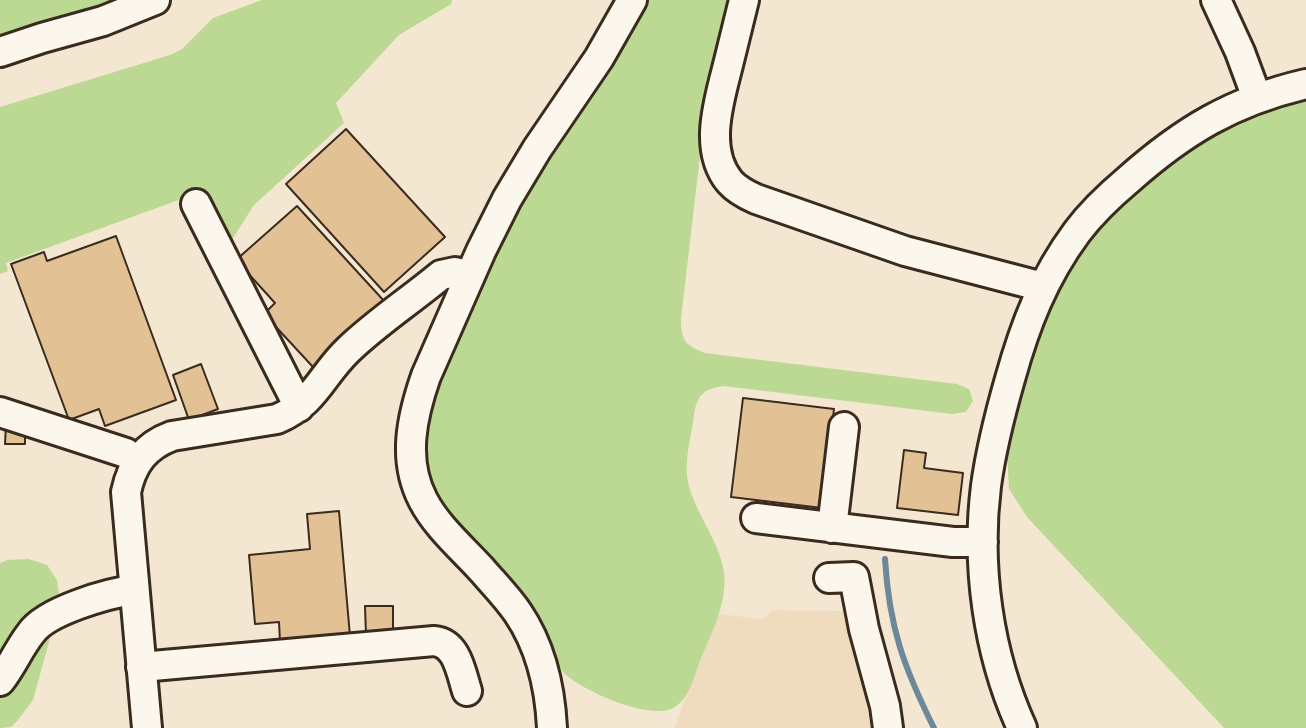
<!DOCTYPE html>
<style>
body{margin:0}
canvas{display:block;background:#f4e7d2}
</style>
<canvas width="1306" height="728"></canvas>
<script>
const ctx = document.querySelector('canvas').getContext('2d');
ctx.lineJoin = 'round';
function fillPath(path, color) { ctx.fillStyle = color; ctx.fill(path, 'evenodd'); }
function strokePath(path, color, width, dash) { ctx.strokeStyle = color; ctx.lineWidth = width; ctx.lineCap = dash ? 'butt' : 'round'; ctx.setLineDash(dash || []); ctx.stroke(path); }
const built = new Path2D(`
 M773 610 853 611 880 728H674L719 614 763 619Z`);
const green = new Path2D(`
 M0 0H120L99 8 0 37Z
 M262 0H452L451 4 399 35 336 103 344 123 254 205 233 238 227 240 184 198 6 263 8 271 0 274V107L170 55 182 49 213 18Z
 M647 0H730L707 96 681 319C681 340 685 345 705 353L957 384 969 389 973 401 966 412 952 414 724 386C699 389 696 399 693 422 690 441 684 463 688 482 695 514 719 539 724 572 728 604 710 635 699 664 693 680 688 702 671 709 647 719 583 691 565 674 560 669 556 660 552 654 538 632 526 608 511 587 485 551 440 518 428 475 419 443 429 411 439 381 465 321 488 258 521 202 561 133 610 71 647 0Z
 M1306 99V728H1224L1027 517 1009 489 1007 451 1036 345 1046 317 1073 264 1109 216 1167 166 1192 147 1248 118Z
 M29 559 47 565 57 580 60 602 33 700 18 720 11 727 0 728V563L7 560Z`);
const stream = new Path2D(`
 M885 559C889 627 904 668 934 728`);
const building = new Path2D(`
 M346 129 445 237 384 292 286 184Z
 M297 206 385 302 313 367 264 314 275 303 236 260Z
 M116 236 176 400 105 426 99 409 69 420 11 264 44 252 47 261Z
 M201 364 218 409 189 420 173 375Z
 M743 398 834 409 822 508 731 497Z
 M6 424 25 431V444H5Z
 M904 450 926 453 924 468 963 473 958 515 897 508Z
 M339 511 350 636 280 642 279 622 255 624 249 555 310 549 307 514Z
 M365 606H393V634L366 635Z`);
const minor = new Path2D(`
 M744 0C739 20 734 41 729 61 720 98 702 149 730 182 737 190 747 195 756 199L905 251 1043 287
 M1216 0 1240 52 1257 98
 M0 52 42 38 103 21 155 0
 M196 204 299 407
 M0 412 126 453 137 462
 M756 518 953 542H983
 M832 528 844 427
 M829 578 854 577 864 629 885 706 888 728
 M141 667 434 641C457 643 461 672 467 691
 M0 681C12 666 19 648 31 633 46 611 108 593 134 590
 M147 728 126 492C132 464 145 446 172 436L277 419C316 402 320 377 348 350 376 323 411 300 441 275L455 272 470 276
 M552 728C550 687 541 647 518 613 507 597 494 584 482 570 462 548 437 527 423 500 402 460 412 416 426 376L481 251 507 199 537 149 599 58 632 0
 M1022 728C988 654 976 566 986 486 991 449 1000 414 1010 379 1025 325 1043 278 1077 232 1092 212 1109 196 1128 180 1183 131 1233 101 1306 84`);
fillPath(built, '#efdcbf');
fillPath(green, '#bbd992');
strokePath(stream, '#6c8899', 6);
fillPath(building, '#e2c294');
strokePath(building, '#3b2a1e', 2);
strokePath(minor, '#3b2a1e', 34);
strokePath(minor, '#fbf7ec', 28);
</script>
